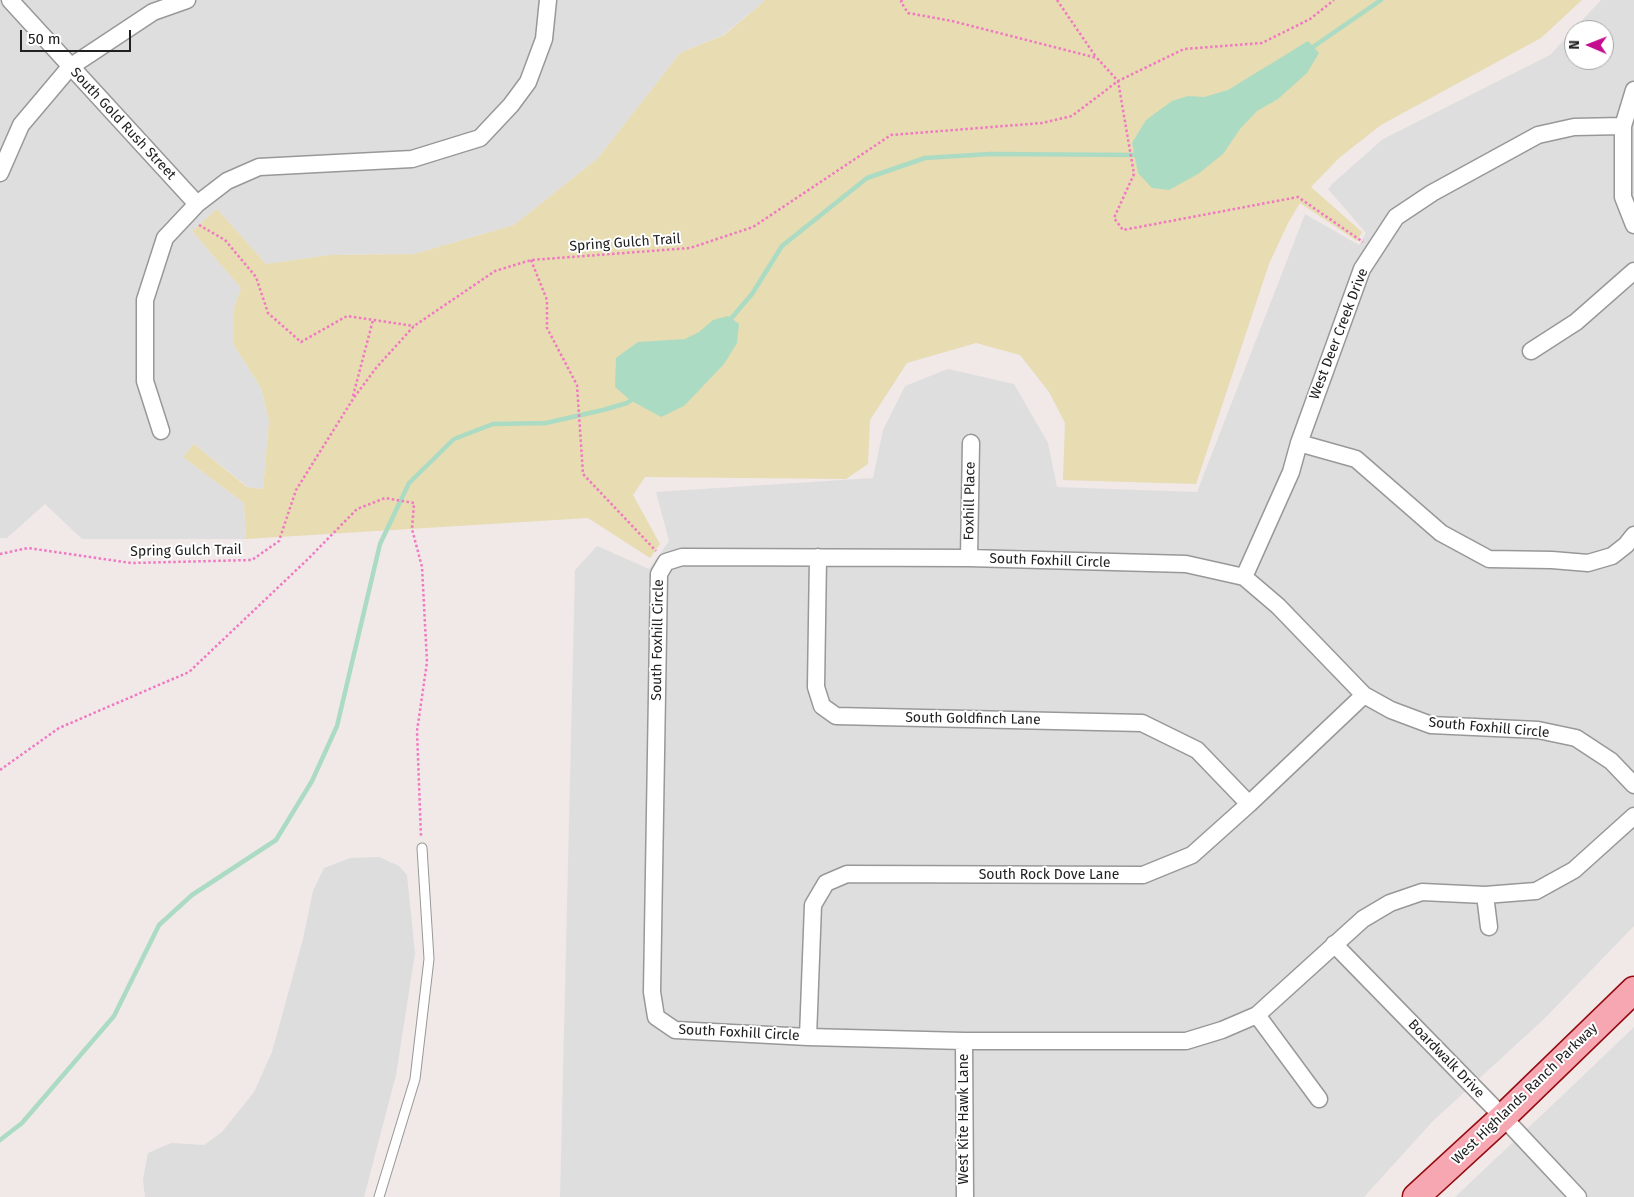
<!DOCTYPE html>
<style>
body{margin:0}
#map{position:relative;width:1634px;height:1197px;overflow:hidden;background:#f1e8e8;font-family:"Fira Sans",sans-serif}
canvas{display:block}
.north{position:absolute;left:1564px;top:20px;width:50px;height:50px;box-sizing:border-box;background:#fff;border:1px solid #a6a6a6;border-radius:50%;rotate:271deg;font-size:14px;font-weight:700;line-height:20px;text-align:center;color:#212121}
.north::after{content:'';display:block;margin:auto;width:18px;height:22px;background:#c50d8f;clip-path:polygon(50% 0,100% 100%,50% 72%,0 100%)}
.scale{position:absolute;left:20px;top:30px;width:111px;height:22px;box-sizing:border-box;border:2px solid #212121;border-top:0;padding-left:6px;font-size:15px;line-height:18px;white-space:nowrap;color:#212121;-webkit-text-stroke:4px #fff;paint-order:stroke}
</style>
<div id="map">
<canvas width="1634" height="1197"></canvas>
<div class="north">N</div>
<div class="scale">50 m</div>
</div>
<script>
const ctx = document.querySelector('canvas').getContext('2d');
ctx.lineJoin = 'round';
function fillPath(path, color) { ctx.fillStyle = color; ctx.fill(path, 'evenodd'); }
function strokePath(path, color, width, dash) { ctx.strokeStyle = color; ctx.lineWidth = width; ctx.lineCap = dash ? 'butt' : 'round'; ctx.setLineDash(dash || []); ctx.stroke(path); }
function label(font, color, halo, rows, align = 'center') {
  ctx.font = font + ' "Fira Sans",sans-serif'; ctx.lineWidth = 4; ctx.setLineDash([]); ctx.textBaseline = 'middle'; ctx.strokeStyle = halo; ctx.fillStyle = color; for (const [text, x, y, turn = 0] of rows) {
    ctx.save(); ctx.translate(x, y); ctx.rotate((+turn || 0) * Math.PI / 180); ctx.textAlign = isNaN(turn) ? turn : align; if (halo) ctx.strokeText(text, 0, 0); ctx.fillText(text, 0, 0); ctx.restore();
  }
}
const residential = new Path2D(`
 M0 0H765L760 5 723 35 680 53 598 158 514 225 414 254 330 255 266 264 217 209 192 231 241 288 234 308V345L261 388 269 421 263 489 248 487 194 444 183 457 244 503 246 539H82L45 504 7 538H0Z
 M1601 0H1634V926L1544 1019 1433 1121 1364 1197H560L575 570 597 546 649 569 669 541 656 492 873 478 883 430 905 386 948 369 1014 384 1048 443 1057 487 1197 492 1305 214 1359 245 1366 233 1328 189 1332 184 1383 139 1550 55ZM1574 30H1604V60H1574Z
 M1634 1027V1197H1455L1565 1093Z`);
const grass = new Path2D(`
 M765 0H1582L1541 38 1381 125 1339 158 1311 187 1362 232 1357 241 1300 203 1288 223 1269 264 1196 484 1063 480 1065 423 1049 392 1020 355 976 343 907 363 870 420 868 464 846 479 645 477 633 495 660 544 650 558 588 518 246 539 244 503 183 457 194 444 247 487 263 489 269 421 261 388 234 345V308L241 288 192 231 217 209 266 264 330 255 414 254 514 225 598 158 680 53 724 35 760 5Z`);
const parking = new Path2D(`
 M379 857 399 866 407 875 415 953 396 1075 364 1197H145L143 1179 148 1153 171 1143 204 1145 222 1132 254 1092 272 1052 303 939 313 891 324 868 350 858Z`);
const water = new Path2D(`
 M1308 41 1319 53 1307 73 1278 99 1257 111 1240 129 1223 154 1198 174 1169 190 1152 188 1138 173 1132 143 1146 120 1172 101 1188 96 1204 97 1228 90Z
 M728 316 739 324 737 343 724 364 684 406 661 417 630 400 615 387 616 358 638 342 685 339 699 332 713 320Z`);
const stream = new Path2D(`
 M1310 49 1381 0
 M729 321 752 294 782 246 867 178 925 158 990 154 1140 155
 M0 1140 22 1123 114 1016 159 925 192 895 276 840 312 781 337 726 380 544 409 483 454 439 493 424 546 423 603 410 627 403 634 398`);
const path = new Path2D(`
 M902 0 901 2 908 13 952 21 1097 58 1118 81 1134 174 1114 218 1123 230 1298 197 1363 242
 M1057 0 1096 57
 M199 225 225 240 256 277 268 313 301 342 347 316 414 326
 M531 260 547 300V328L577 385 583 474 656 551
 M353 396 373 320
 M0 554 28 548 131 563 252 560 279 541 296 490 353 399 376 368 414 326 495 271 531 260 690 248 753 227 891 135 1042 123 1072 116 1118 81 1184 49 1262 43 1310 19 1334 0
 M0 770 59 728 189 672 309 558 357 509 385 498 414 503 412 529 422 567 427 662 417 731 421 837`);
const service = new Path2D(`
 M379 1197 415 1079 429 959 422 848`);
const minor = new Path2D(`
 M10 0 197 204
 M1634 90 1623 126V197L1634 225
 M0 173 21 125 70 67 153 12 187 0
 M1531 351 1576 322 1634 271
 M161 431 145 381V300L165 238 197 204 227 181 259 167 412 159 480 138 511 105 528 82 544 39 548 0
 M1299 443 1356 459 1441 533 1489 559 1552 560 1588 563 1612 556 1626 545 1634 535
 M818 557 816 687 822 706 836 716 1142 723 1197 750 1249 804
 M969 558 971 443
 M1244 577 1291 472 1299 443 1362 269 1396 217 1432 193 1538 135 1574 127 1623 126
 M1634 785 1611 761 1576 738 1538 730 1431 725 1391 710 1364 695 1278 606 1244 577 1186 564 969 558 682 557 666 562 659 574 652 992 656 1017 675 1030 808 1037 964 1041H1186L1222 1030 1257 1015 1363 919 1390 903 1422 892 1485 895 1536 891 1574 870 1634 816
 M1485 895 1489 927
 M1334 944 1503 1117 1578 1197
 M1257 1015 1319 1099
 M808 1037 813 905 826 883 847 874 1143 875 1192 855 1249 804 1364 695
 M964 1041 965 1197`);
const primary = new Path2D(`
 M1416 1197 1503 1117 1634 990`);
const streetNames = [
 ["South Gold Rush Street",123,124,47],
 ["Spring Gulch Trail",625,243,-4],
 ["West Deer Creek Drive",1339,334,-69],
 ["Foxhill Place",970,501,-89],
 ["Spring Gulch Trail",186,551,-1],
 ["South Foxhill Circle",1050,561,2],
 ["South Foxhill Circle",658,640,-89],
 ["South Goldfinch Lane",973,719,1],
 ["South Foxhill Circle",1489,728,5],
 ["South Rock Dove Lane",1049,875],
 ["South Foxhill Circle",739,1033,3],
 ["Boardwalk Drive",1446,1059,46],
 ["West Highlands Ranch Parkway",1525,1094,-44],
 ["West Kite Hawk Lane",964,1119,-90]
];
fillPath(residential, '#dfdede');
fillPath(grass, '#e7dcb2');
fillPath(parking, '#ddd');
fillPath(water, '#acdbc4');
strokePath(stream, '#acdbc4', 4.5);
strokePath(service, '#989898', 11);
strokePath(minor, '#989898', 19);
strokePath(primary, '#940a0f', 29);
strokePath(path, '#f178c2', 2.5, [2.5, 2.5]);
strokePath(service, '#fff', 9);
strokePath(minor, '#fff', 16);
strokePath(primary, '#f6a7b2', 26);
label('14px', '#212121', '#fff', streetNames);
</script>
